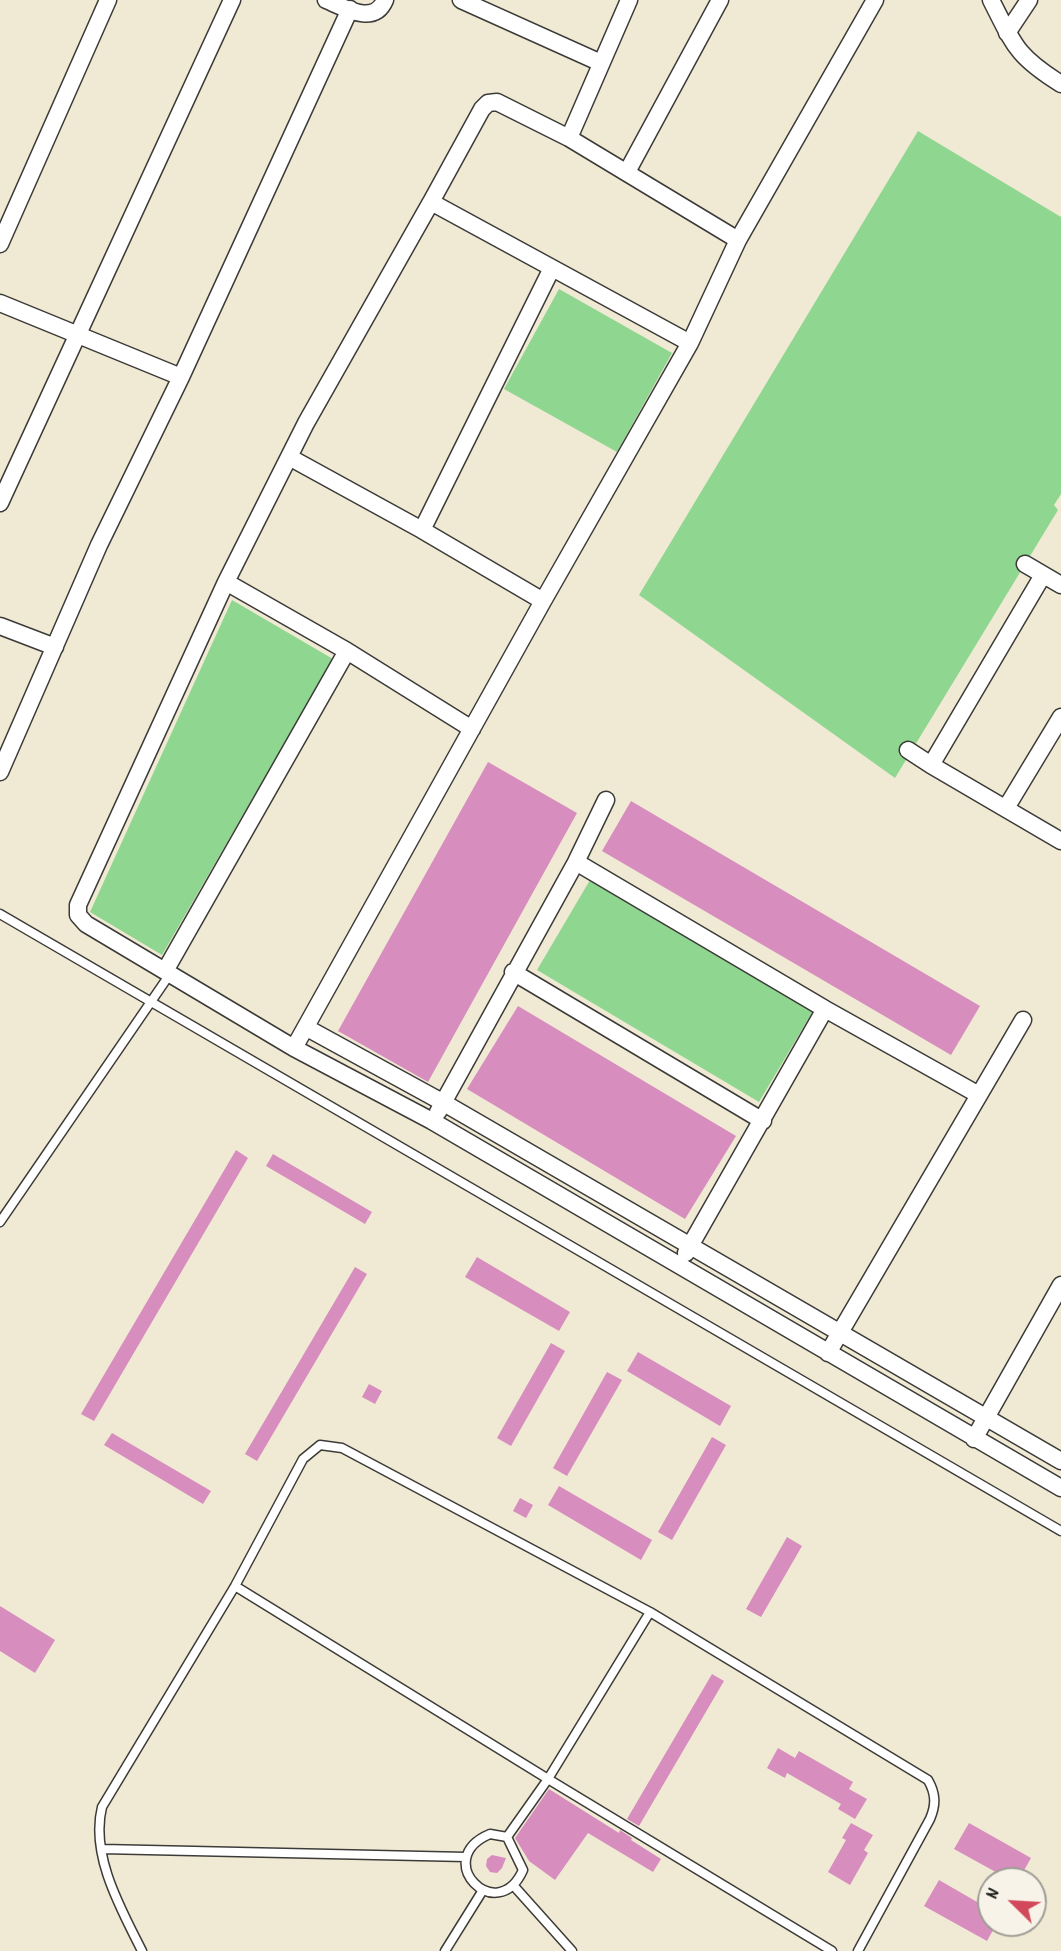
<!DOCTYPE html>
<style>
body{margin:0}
#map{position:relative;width:1061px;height:1951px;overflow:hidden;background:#f0ead4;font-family:Dekko,sans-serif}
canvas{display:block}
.north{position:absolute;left:977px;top:1867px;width:70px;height:70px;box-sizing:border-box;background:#f7f3e8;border:2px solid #9f9d96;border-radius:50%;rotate:294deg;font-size:19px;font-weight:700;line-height:28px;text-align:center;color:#1c1c1c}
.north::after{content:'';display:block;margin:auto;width:24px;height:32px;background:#d1495b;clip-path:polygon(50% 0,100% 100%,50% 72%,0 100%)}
</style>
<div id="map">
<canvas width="1061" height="1951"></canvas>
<div class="north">N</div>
</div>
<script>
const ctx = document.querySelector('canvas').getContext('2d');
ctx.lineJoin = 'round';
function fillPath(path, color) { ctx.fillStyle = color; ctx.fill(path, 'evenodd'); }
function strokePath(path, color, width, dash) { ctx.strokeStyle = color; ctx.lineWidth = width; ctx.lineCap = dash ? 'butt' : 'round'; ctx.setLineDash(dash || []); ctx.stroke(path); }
const green = new Path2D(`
 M918 131 1061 217V494L1054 505 1058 510 895 778 639 595Z
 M559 289 672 353 617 452 504 389Z
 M232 600 333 659 162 955 90 912Z
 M590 880 813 1011 759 1102 537 970Z`);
const building = new Path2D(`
 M488 762 577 813 428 1082 338 1031Z
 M631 801 980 1006 951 1055 602 851Z
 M518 1006 736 1136 685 1219 467 1089Z
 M236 1150 248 1158 94 1421 81 1414Z
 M273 1154 372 1212 365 1224 266 1166Z
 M477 1257 570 1312 559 1331 465 1277Z
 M355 1267 367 1274 257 1461 245 1454Z
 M551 1343 565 1351 511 1446 497 1438Z
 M638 1352 731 1406 720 1426 627 1371Z
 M607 1372 622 1380 567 1476 553 1468Z
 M369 1384 382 1391 375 1404 362 1397Z
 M112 1433 211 1491 203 1504 104 1445Z
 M712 1437 726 1445 672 1540 658 1532Z
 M559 1486 652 1540 641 1560 548 1505Z
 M520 1498 533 1505 526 1518 513 1511Z
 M787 1537 802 1546 761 1617 746 1609Z
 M0 1606 55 1640 35 1673 0 1651Z
 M712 1674 724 1681 639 1826 627 1819Z
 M778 1748 795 1758 799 1751 853 1782 849 1789 867 1799 855 1819 838 1809 841 1804 787 1773 785 1778 767 1768Z
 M549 1789 619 1833 620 1830 632 1838 631 1840 661 1859 653 1872 588 1833 555 1880 529 1861 515 1838Z
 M851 1823 873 1835 864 1850 868 1853 850 1885 828 1872 846 1840 842 1838Z
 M969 1823 1031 1858 1018 1881H1012L954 1849Z
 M492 1855 506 1858 502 1868 497 1873 490 1872 486 1866 487 1859Z
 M939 1880 991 1910V1923H997L987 1941 924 1906Z`);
const service = new Path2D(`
 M0 914 1061 1531
 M0 1222 170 974
 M235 1586 548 1779 832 1951
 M490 1834 507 1837 523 1870C497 1928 430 1859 490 1834Z
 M507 1837 548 1779 650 1612
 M102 1849 466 1857
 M513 1885 572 1951
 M142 1951C121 1909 90 1855 102 1807L235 1586 303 1459 320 1445 342 1448 650 1612 928 1780C936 1794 936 1805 930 1819L858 1951
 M445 1951 483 1890`);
const minor = new Path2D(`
 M326 0C345 8 374 26 385 0
 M461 0 601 63
 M991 0C1014 45 1016 56 1061 84
 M1007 33 1029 0
 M569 138 629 0
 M627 172 720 0
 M431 202 482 109 488 103 497 102 569 138 738 240
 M0 244 108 0
 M0 303 181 377
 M690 343 431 202 306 423 226 582 78 905V915L86 924 294 1048 432 1121 1061 1488
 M289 457 422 530 543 601
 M0 503 232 0
 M422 530 552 268
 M1025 564 1061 585
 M1043 575 931 765 1061 841
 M226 582 347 651 472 729
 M0 626 55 647
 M908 750 931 765
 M0 772 99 545 181 377 350 9
 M1006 808 1061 717
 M576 862 825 1009 979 1095
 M165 971 347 651
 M513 972 763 1121
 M307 1028 444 1103 1061 1461
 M294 1048 543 601 690 343 738 240 875 0
 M438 1112 576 862 606 800
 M686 1253 825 1009
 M828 1353 1023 1020
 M974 1439 1061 1285`);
fillPath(green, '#8fd691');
fillPath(building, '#d78dbe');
strokePath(service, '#3c3b38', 11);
strokePath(minor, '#3c3b38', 19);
strokePath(service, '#fff', 8);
strokePath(minor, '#fff', 16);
</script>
